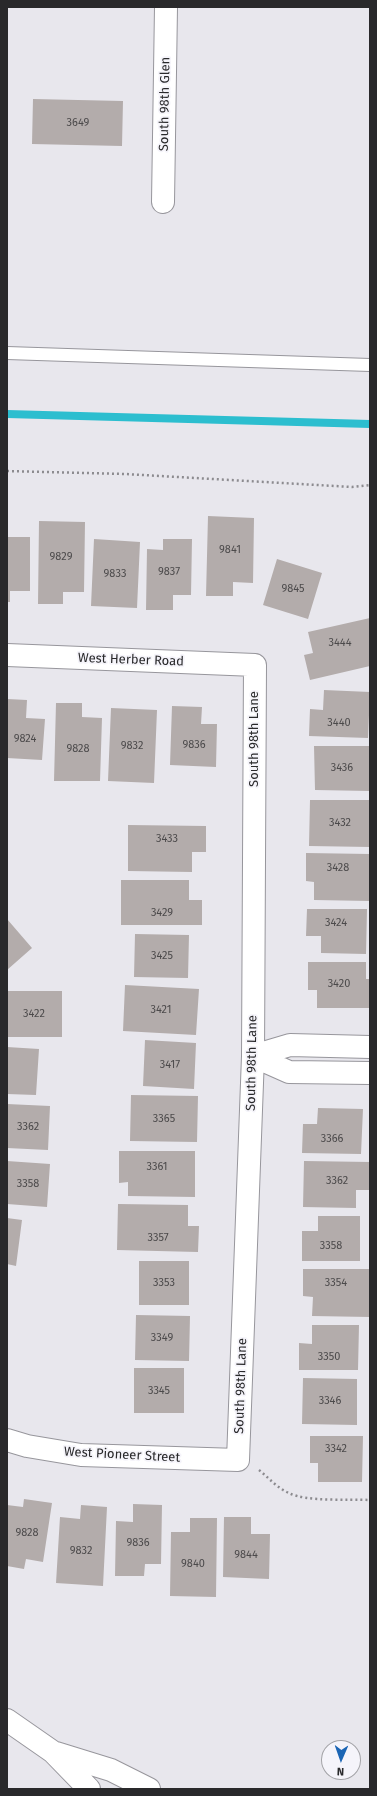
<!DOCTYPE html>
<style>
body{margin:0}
#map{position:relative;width:377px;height:1796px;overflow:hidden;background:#e8e7ed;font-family:"Fira Sans",sans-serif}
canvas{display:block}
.frame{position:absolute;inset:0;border:8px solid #29292b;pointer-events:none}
.north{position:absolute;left:321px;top:1740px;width:40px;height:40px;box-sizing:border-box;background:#f5f4fa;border:1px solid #a3a3a7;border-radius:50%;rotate:182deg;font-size:11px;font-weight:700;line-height:16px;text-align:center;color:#29292b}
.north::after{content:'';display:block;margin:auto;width:14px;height:18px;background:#1b65b4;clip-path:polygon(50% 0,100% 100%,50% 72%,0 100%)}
</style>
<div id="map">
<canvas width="377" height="1796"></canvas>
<div class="frame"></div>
<div class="north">N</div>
</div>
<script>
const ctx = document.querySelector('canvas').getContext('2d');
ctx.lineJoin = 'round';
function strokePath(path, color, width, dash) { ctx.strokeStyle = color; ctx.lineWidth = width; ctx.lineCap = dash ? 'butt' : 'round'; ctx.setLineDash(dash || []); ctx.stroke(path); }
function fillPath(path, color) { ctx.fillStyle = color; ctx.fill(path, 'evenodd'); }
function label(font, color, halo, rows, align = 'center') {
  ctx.font = font + ' "Fira Sans",sans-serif'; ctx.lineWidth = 3.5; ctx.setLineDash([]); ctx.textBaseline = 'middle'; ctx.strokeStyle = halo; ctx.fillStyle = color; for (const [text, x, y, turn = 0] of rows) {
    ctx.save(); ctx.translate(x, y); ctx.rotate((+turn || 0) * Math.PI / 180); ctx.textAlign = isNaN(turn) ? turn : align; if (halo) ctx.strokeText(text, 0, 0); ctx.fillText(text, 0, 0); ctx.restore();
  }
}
const stream = new Path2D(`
 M7 414 370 424`);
const building = new Path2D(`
 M33 99 123 101 122 146 32 144Z
 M208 516 254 518 253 583 233 582V596H206Z
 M39 521 85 522 84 592H63V604H38Z
 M7 537H30V591H10V602H7Z
 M94 539 140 542 137 608 91 606Z
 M163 539H192L191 595H173V610H146L147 549 163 550Z
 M277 559 322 573 308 619 263 605Z
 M370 618V666L310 680 304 655 313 653 308 632Z
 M324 690 370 692 368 738 309 736 310 709 323 710Z
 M7 699 27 700 26 718 45 719 42 760 7 758Z
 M56 703H82V717L102 718 100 781H54Z
 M172 706 202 707 201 724H217L216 767 170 765Z
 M111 708 157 710 154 783 108 781Z
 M314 746H370V791L315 790Z
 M310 800H370V847L309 846Z
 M128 825 206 826V852H192V872L128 871Z
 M306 853 370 854V901L314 900V882L306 881Z
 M121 880H189V900H202V925H121Z
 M307 909H367L366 954 321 953V936H306Z
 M7 919 32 948 7 970Z
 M135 934 189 935 188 978 134 977Z
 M308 962H366V979H370V1008H317V990H308Z
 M125 985 199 989 196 1035 123 1031Z
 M7 991H62V1037H7Z
 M145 1040 196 1043 194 1089 143 1086Z
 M7 1047 39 1049 36 1095 7 1094Z
 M131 1095 198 1096 197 1142 130 1141Z
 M7 1104 50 1106 48 1150 7 1148Z
 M318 1108 363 1109 361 1154 302 1153 303 1124H317Z
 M119 1151H195V1197L128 1196V1182L119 1183Z
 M7 1161 50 1164 47 1207 7 1204Z
 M304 1161 370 1162V1190H356V1208L303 1207Z
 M118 1204 188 1205V1226H199L198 1252 117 1250Z
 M318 1216H360V1261H302V1231H318Z
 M7 1218 22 1220 16 1266 7 1264Z
 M139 1261H189V1305H139Z
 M303 1269H370V1317L312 1316 313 1297 303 1296Z
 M136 1315 190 1316 189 1361 135 1360Z
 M312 1325H359L358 1370H299V1343L312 1344Z
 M134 1368H184V1413H134Z
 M303 1378 357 1379V1425L302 1424Z
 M310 1436H363L362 1482H318V1463H310Z
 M24 1499 52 1503 43 1562 26 1559 24 1569 7 1566V1505L23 1507Z
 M133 1504 162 1505 161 1564H145L144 1576H115L116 1521 133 1522Z
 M81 1505 107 1507 103 1586 56 1583 60 1517 80 1519Z
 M224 1517H251V1534H270L269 1579 223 1577Z
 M190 1518H217L216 1597 170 1596 171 1532H190Z`);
const path = new Path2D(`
 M7 471 125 474 352 487 370 485
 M259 1470C269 1478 277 1488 289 1493 306 1502 349 1499 370 1500`);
const lane = new Path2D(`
 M7 353 370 365`);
const street = new Path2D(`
 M163 202 166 7
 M7 655 255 665 253 1056 238 1460 81 1455 27 1446 7 1440
 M253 1056 289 1072 370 1073
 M253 1056 290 1045 370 1047`);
const secondary = new Path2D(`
 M7 1720 53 1752 89 1789
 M56 1753 111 1770 149 1789`);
const numberNames = [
 ["3649",78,123],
 ["9841",230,550],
 ["9829",61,557],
 ["9837",169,572],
 ["9833",115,574],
 ["9845",293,589],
 ["3444",340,643],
 ["3440",339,723],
 ["9824",25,739],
 ["9836",194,745],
 ["9832",132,746],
 ["9828",78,749],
 ["3436",342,768],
 ["3432",340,823],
 ["3433",167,839],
 ["3428",338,868],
 ["3429",162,913],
 ["3424",336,923],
 ["3425",162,956],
 ["3420",339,984],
 ["3421",161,1010],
 ["3422",34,1014],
 ["3417",170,1065],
 ["3365",164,1119],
 ["3362",28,1127],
 ["3366",332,1139],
 ["3361",157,1167],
 ["3362",337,1181],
 ["3358",28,1184],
 ["3357",158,1238],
 ["3358",331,1246],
 ["3353",164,1283],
 ["3354",336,1283],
 ["3349",162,1338],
 ["3350",329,1357],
 ["3345",159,1391],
 ["3346",330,1401],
 ["3342",336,1449],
 ["9828",27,1533],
 ["9836",138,1543],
 ["9832",81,1551],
 ["9844",246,1555],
 ["9840",193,1564]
];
const streetNames = [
 ["South 98th Glen",165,104,-89],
 ["West Herber Road",131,660,2],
 ["South 98th Lane",254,739,-90],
 ["South 98th Lane",252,1063,-89],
 ["South 98th Lane",241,1386,-88],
 ["West Pioneer Street",122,1455,3]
];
strokePath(stream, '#2cbecf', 8);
fillPath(building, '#b3acab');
strokePath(lane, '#97969c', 14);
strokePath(street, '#97969c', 24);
strokePath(secondary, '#97969c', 24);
strokePath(path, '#8c8b8f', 2.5, [2, 3]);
strokePath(lane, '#fff', 12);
strokePath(street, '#fff', 22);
strokePath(secondary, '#fff', 22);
label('11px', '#4c4a4b', null, numberNames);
label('13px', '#29292b', '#f5f4fa', streetNames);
</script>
